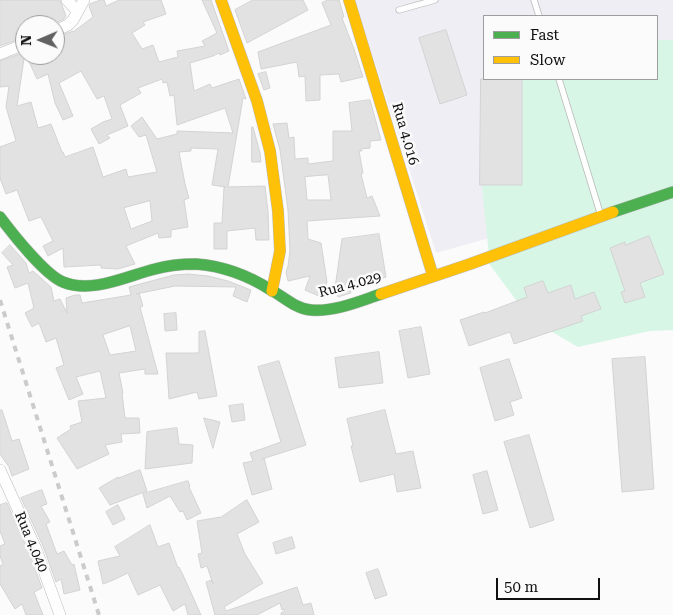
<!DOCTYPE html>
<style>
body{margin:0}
#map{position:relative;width:673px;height:615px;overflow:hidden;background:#fbfbfc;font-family:"Roboto Serif",serif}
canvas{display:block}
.legend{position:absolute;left:483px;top:15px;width:175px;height:65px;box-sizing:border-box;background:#fbfbfc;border:1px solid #9d9d9e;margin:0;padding:6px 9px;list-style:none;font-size:15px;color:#101010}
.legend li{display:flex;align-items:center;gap:10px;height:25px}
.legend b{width:25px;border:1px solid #9d9d9e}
.north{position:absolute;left:15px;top:15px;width:50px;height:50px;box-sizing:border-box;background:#fbfbfc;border:1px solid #9d9d9e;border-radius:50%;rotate:269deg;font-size:14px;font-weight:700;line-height:20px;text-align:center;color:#101010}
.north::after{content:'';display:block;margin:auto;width:18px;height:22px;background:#626263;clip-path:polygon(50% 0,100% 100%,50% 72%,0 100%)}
.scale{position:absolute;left:496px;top:578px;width:104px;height:22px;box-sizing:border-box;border:2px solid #101010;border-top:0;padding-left:6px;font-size:15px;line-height:18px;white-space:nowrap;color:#101010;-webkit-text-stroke:4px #fbfbfc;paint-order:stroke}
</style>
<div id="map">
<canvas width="673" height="615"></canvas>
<ul class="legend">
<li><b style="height:6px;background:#4caf50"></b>Fast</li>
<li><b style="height:6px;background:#ffc107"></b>Slow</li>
</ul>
<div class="north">N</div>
<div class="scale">50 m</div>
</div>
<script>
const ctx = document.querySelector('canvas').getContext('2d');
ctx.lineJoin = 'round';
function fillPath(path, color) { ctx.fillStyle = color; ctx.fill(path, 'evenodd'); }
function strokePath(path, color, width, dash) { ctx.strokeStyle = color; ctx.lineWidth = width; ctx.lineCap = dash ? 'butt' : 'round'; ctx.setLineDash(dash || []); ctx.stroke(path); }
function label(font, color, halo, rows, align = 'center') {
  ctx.font = font + ' "Roboto Serif",serif'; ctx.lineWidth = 5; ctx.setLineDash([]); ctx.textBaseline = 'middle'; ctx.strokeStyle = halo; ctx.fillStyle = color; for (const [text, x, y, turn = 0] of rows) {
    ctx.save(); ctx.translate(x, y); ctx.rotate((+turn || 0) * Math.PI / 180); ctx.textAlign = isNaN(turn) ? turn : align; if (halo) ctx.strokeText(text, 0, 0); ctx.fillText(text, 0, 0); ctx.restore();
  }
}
const built = new Path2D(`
 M355 0H673V186L436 253ZM484 16H657V79H484Z`);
const green = new Path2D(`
 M657 40H673V330L650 331 578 347 530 319 490 265 480 169 501 106 524 79H657Z`);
const building = new Path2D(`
 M0 0H60L66 16 64 19 51 25H25V37L0 46Z
 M101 0H104L106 6 119 0H161L166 14 143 22 145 25 132 33 142 49 153 45 159 62 178 57 177 51 205 46 202 41 217 33 202 0H211L229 51 220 55 219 53 213 56 190 63 194 91 210 84 212 88 239 79 246 99 243 98 228 187 265 186 268 212 269 240H256L255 228 227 231V249H214V223H222L224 187H226L212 185 218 149 191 148V151L179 152 185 184 189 198 184 200 188 227 171 230V237L159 238 158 233 126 246 135 264 118 269 101 268V265L64 267 63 248 48 256 43 246 53 241 41 217 29 221 17 190 6 194 0 178V147L16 141 6 107 9 86 0 87V61L25 52 17 106 31 102 38 128 51 124 62 152H63L65 157 93 147 103 177 126 169 128 177 157 172 146 135 139 137 131 126 142 117 157 139 177 134V131L233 133 225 108 177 125 174 95 170 96 167 82 163 83 162 79 138 88 141 93 120 105 128 126 107 135 110 138 99 144 91 129 103 122 112 119 104 96 97 99 81 71 59 83 73 116 63 120 55 103 48 74 37 79 26 55H55V38L73 31V32L93 17 89 6 90 4ZM150 201 152 221 131 229 124 208Z
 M253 0H303L308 10 247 43 235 10Z
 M328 0H339L344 17 342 18 354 49 363 77 341 82 339 74 320 75V100L306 101 305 76 299 77 297 62 261 69 258 52 331 25 322 3Z
 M446 30 467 95 440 104 419 38Z
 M266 72 270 88 264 90 258 74Z
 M481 79H522V185H480Z
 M370 100 381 140 370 141V148L361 149 362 151H359L363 173 361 174 367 198 372 196 380 216 307 221 308 239 321 243 327 282 321 297 305 290 310 276 288 281 286 272 288 266 290 251 288 210 280 150 273 124 287 123 289 138 294 137 295 159 308 158V164L333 161V131H352L349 103ZM328 175 331 200H307L305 177Z
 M252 127H253L260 153 261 162H252Z
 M413 145 419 164 410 167 404 148Z
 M379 234 386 277 383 278V279L347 281 351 293 338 297 335 288 342 239Z
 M649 236 664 274 640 283 645 297 625 303 621 292 625 291 610 248 625 242V245Z
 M10 245 26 263 29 273 33 271 51 287 54 301 60 299 67 313 66 298 75 295H80L82 303 131 295 129 287 174 275 188 274 208 276 228 281 251 290 247 302 233 296 236 287 175 286 136 294 139 293 143 306 140 307 158 374H145V369L119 373 123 393H122L125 418H139L140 433 121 434 122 442 105 445 109 454 77 469 57 438 71 429 70 426 82 422 78 401 106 398 100 371 76 377 83 394 69 400 56 368 64 365 56 338 46 342 39 323 32 327 25 313 34 308 28 283 15 288 7 267 13 265 2 253ZM130 326 136 351 110 355 103 335Z
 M543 281 548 293 571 285 575 299 594 292 601 309 581 316 583 321 514 344 510 332 469 346 460 320 484 312 485 313 527 297 524 288Z
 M176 313 177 330 165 331 164 314Z
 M421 327 430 374 408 378 399 331Z
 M205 331 217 396 199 399 197 392 169 399 166 353H199V332Z
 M379 352 383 383 339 388 335 358Z
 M645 357 654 489 622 492 612 359Z
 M509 359 522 398 510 402 514 415 495 421 480 368Z
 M279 361 306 445 262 459 264 458 272 489 252 495 243 463 253 461 250 453 281 442 258 367Z
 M243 404 245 420 232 422 229 406Z
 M0 410H2L12 441 19 439 29 469 12 476 9 467 0 454Z
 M385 410 396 454 413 451 421 488 397 492 394 474 360 482 351 446H353L347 419Z
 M204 418 220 422 213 448Z
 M177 428 179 444 193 445 192 463 145 469 147 432Z
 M529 435 554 520 530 528 504 442Z
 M140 470 147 491 110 505 99 488 118 477V478Z
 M487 471 498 510 483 514 473 475Z
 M188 481 190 486 189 487 201 513 187 520 183 511 180 512 170 496 147 508 143 494Z
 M42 490 47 504 41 506 50 522 46 524 57 554 64 551 72 565 74 564 80 590 64 594 61 579 56 582 43 546 21 498Z
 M247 500 259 522 237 534 245 554 263 583 224 607 226 611 297 587 303 605 311 603 314 615H281V613L285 611 284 609 282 610 280 603 257 615H215L206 582 212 580 213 584 207 566 201 568 198 554 202 553 197 521 221 517Z
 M7 503 29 552 42 588 34 592 43 615H26L22 604 15 609 0 584V566L3 564 0 556V546L5 544 0 531V505Z
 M118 505 125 519 113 525 106 512Z
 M150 525 158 547 169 543 178 568 179 567 183 575 201 615H188L185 604 173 611 160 585 138 595 128 573 111 581 103 584 98 561 120 556 115 547Z
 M292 537 295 548 276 554 273 543Z
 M378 569 387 595 375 599 366 573Z`);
const lane = new Path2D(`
 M534 0 539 16
 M399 10 435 0
 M559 79 601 216`);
const street = new Path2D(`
 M67 0 77 11
 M55 31 68 25 73 20 84 0
 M0 54 25 44
 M0 470 36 549 60 615`);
const fast = new Path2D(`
 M613 212 673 192
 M0 217C12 233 45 275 63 282 92 294 127 276 155 269 169 265 182 264 196 264 223 266 249 276 271 290 284 297 296 309 311 310 335 312 360 301 381 294`);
const slow = new Path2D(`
 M221 0 257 101 270 151 278 211 280 251 272 291
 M349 0 433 276
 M381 294 470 264 613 212`);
const rail = new Path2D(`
 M0 300 99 615`);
const streetNames = [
 ["Rua 4.016",405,134,74],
 ["Rua 4.029",350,285,-15],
 ["Rua 4.040",31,542,67]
];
fillPath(built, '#eeeef4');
fillPath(green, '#d8f6e6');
fillPath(building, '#e2e2e3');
strokePath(building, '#d3d3d4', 1);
strokePath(lane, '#b9b9b9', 7);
strokePath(street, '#b9b9b9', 12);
strokePath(fast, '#b9b9b9', 12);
strokePath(slow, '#b9b9b9', 12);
strokePath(lane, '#fefeff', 5.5);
strokePath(street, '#fefeff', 11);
strokePath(fast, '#4caf50', 11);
strokePath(slow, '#ffc107', 11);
strokePath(rail, '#cbcbcb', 4, [6, 6]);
label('14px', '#101010', '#fbfbfc', streetNames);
</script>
